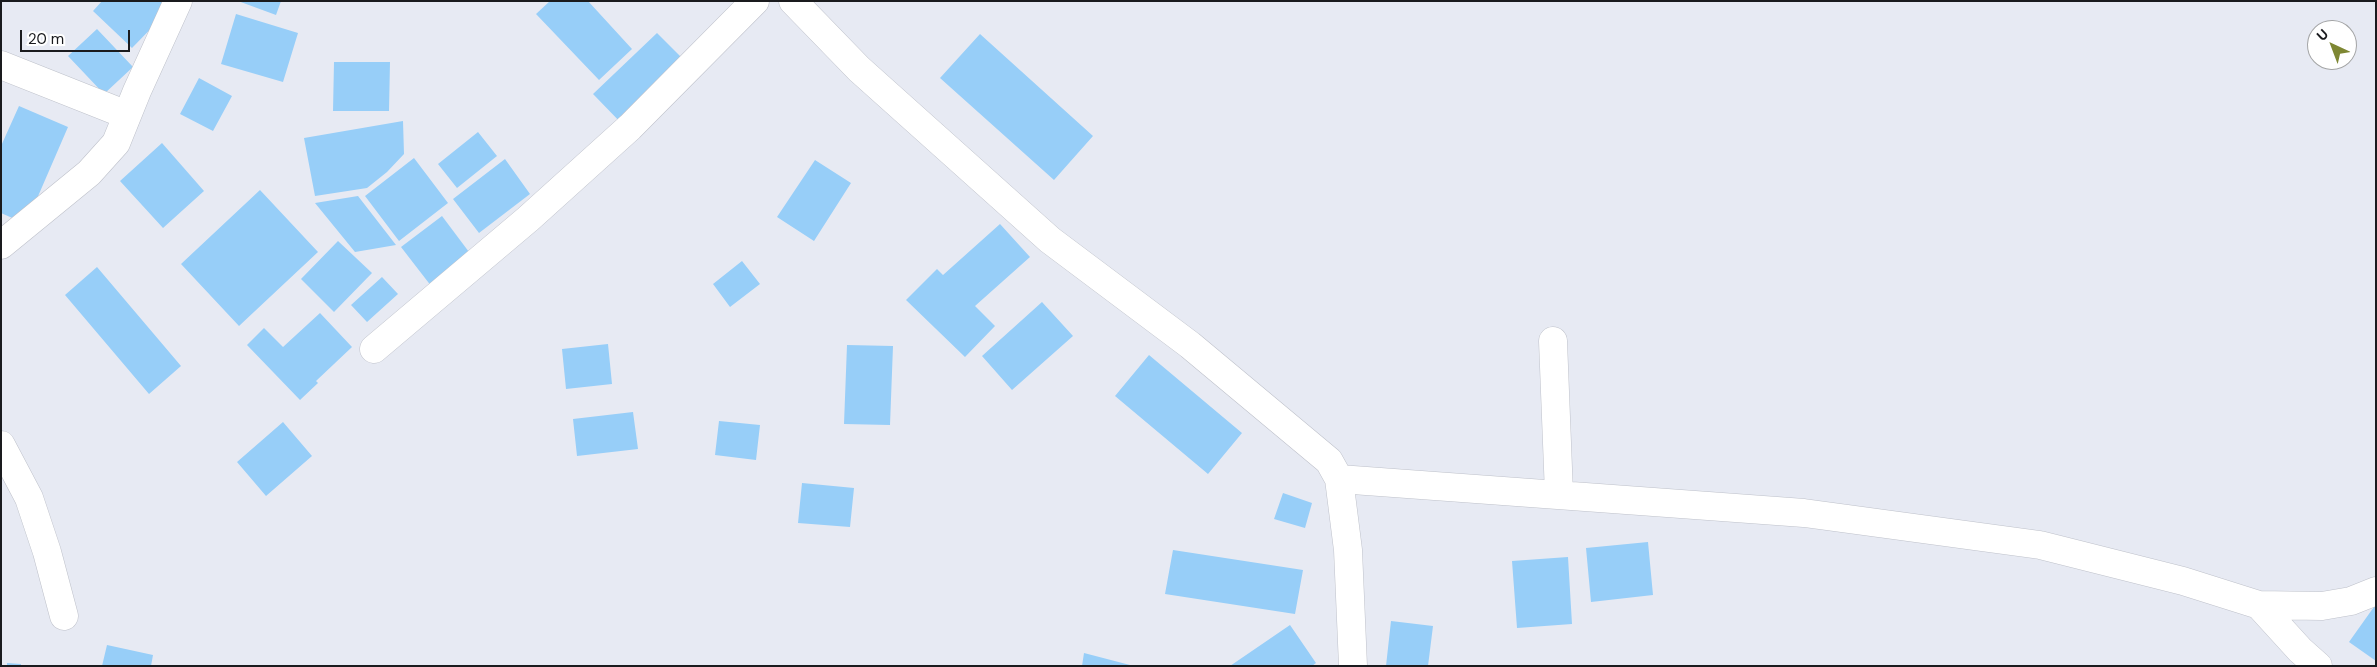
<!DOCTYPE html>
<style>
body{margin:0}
#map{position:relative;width:2377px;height:667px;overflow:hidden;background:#e7eaf3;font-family:"DM Sans",sans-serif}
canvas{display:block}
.frame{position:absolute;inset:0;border:2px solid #1a1b1e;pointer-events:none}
.north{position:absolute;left:2307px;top:20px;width:50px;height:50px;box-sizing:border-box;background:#fff;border:1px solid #a3a4a5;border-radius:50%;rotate:317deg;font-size:14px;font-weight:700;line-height:20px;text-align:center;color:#1a1b1e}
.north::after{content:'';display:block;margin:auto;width:18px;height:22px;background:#7e8733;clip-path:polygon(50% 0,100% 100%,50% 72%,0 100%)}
.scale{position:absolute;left:20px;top:30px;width:110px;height:22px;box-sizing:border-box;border:2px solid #1a1b1e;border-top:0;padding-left:6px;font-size:15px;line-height:18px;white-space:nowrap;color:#1a1b1e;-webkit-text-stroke:4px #fff;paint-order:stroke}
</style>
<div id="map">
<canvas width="2377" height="667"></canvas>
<div class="frame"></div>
<div class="north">U</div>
<div class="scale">20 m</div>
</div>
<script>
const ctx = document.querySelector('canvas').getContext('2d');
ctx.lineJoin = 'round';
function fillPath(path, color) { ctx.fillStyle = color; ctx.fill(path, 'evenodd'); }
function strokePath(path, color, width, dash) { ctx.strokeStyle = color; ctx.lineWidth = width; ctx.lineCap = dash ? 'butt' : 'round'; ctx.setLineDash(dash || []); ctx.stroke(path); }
const building = new Path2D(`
 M102 1H164L171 8 132 48 93 11Z
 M238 1H281L276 15Z
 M550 1H588L632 49 599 80 536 14Z
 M236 14 298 33 283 82 221 64Z
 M97 29 133 67 104 94 68 56Z
 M657 33 689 65 625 127 593 94Z
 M980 34 1093 136 1054 180 940 78Z
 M334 62H390L389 111H333Z
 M199 78 232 96 213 131 180 114Z
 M19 106 68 127 26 224 1 213V146Z
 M403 121 404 154 387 172 367 188 315 196 304 138Z
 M478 132 497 156 457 188 438 164Z
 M162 143 204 191 163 228 120 181Z
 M414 158 448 203 399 241 365 196Z
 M505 159 530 194 479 233 453 199Z
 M815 160 851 183 814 241 777 217Z
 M260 190 318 252 239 326 181 264Z
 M358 196 396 245 355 252 315 203Z
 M442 216 475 260 435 291 401 247Z
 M1000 224 1030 257 975 306 995 326 965 357 906 300 937 269 943 275Z
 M338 241 372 273 334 312 301 279Z
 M742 261 760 284 730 307 713 284Z
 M97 267 181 366 149 394 65 295Z
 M382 277 398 294 367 322 351 305Z
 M1042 302 1073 336 1012 390 982 356Z
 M320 313 352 347 316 381 318 383 300 400 247 345 264 328 283 347Z
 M608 344 612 384 566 389 562 349Z
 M847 345 893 346 890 425 844 424Z
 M1149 355 1242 433 1208 474 1115 396Z
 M633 412 638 449 577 456 573 419Z
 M719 421 760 425 756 460 715 455Z
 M283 422 312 456 266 496 237 462Z
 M802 483 854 488 850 527 798 523Z
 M1283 493 1312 503 1305 528 1274 519Z
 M1648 542 1653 595 1591 602 1586 548Z
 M1173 550 1303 570 1295 614 1165 594Z
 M1568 557 1572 624 1517 628 1512 561Z
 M2376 604V661L2349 642Z
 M1391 621 1433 626 1428 666H1386Z
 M1290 625 1316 663 1312 666H1230Z
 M107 645 153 655 151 666H102Z
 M1084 653 1130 665V666H1082Z
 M7 663 21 664V666H7Z`);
const minor = new Path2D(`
 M793 1 859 69 1050 240 1190 345 1329 461 1339 479 1348 550 1353 666
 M1 65 127 115
 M1 245 89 173 116 143 137 91 178 1
 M1553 341 1559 494
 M374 349 528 219 630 127 755 1
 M1 445 29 498 47 552 64 616
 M1339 479 1804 513 2040 545 2183 581 2259 605 2300 650 2318 666
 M2259 605 2322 606 2351 601 2376 591`);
fillPath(building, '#97cef8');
strokePath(minor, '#bec1ca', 29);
strokePath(minor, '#fff', 28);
</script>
